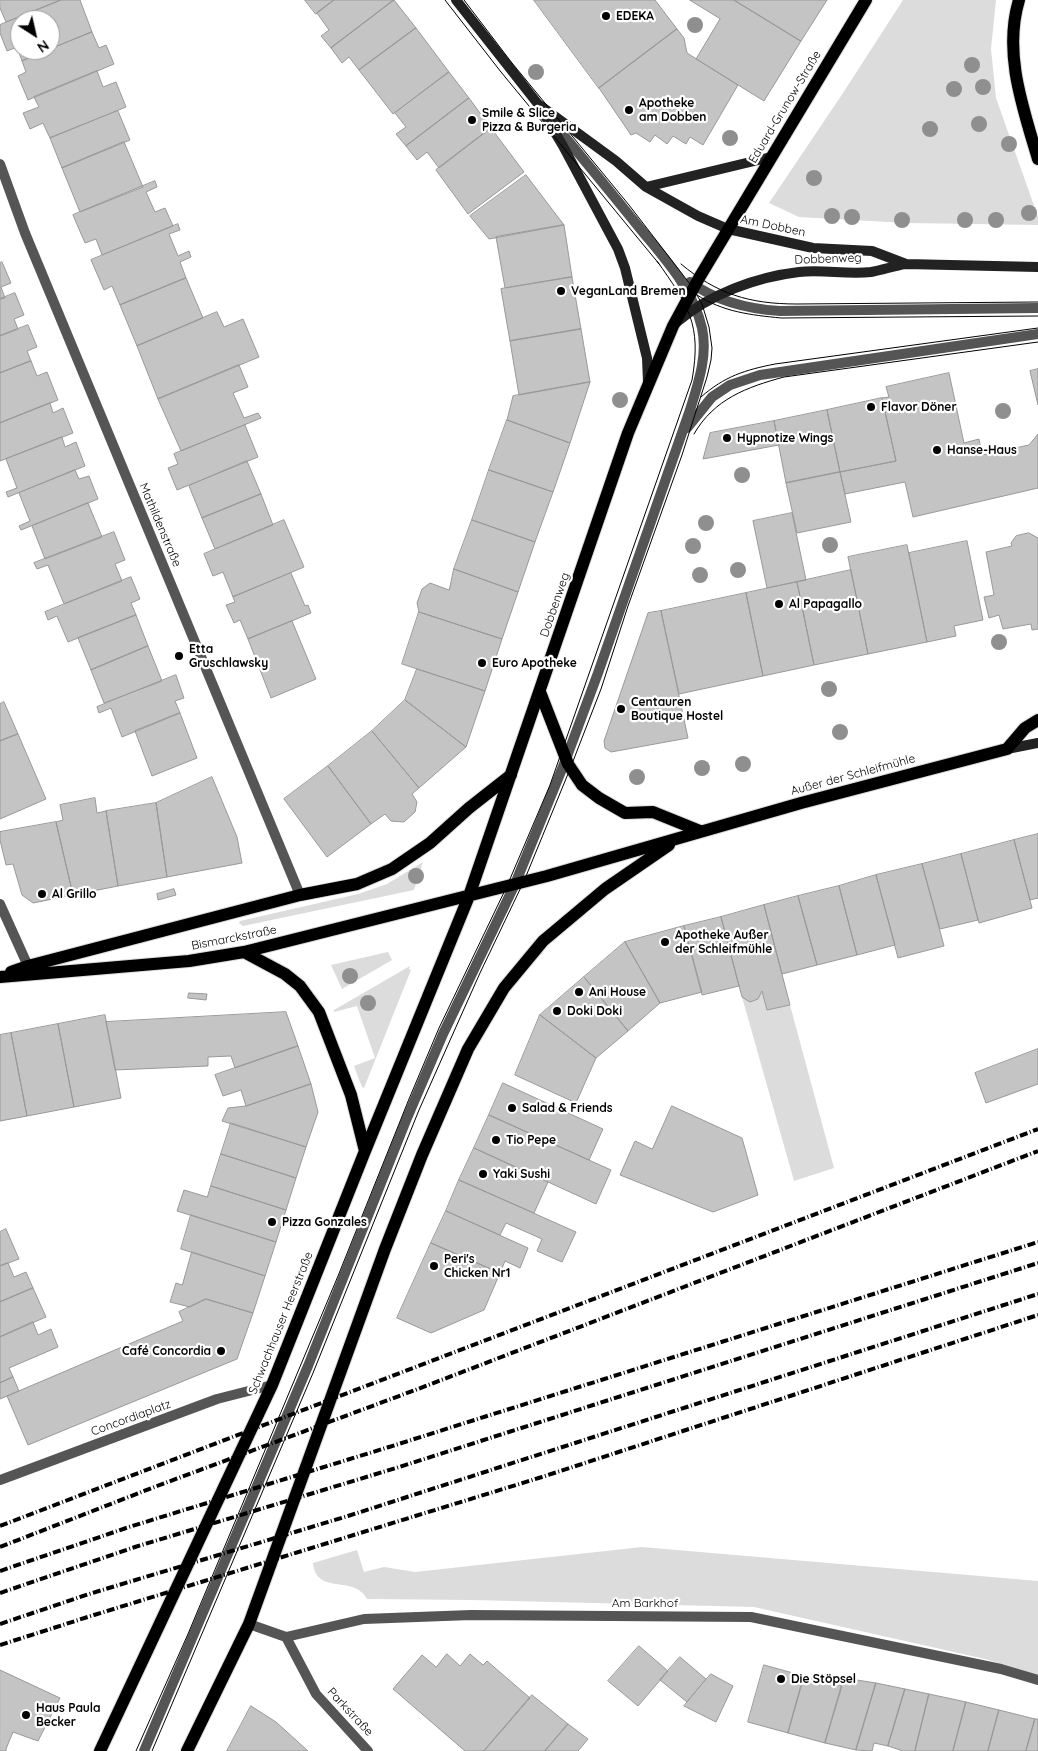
<!DOCTYPE html>
<meta charset="utf-8">
<style>
body{margin:0}
#map{position:relative;width:1038px;height:1751px;overflow:hidden;background:#fff;font-family:Quicksand,sans-serif}
canvas{display:block}
.north{position:absolute;left:10px;top:10px;width:50px;height:50px;box-sizing:border-box;background:#fff;border:1px solid #999;border-radius:50%;rotate:145deg;font-size:14px;font-weight:700;line-height:20px;text-align:center;color:#000}
.north::after{content:'';display:block;margin:auto;width:18px;height:22px;background:#000;clip-path:polygon(50% 0,100% 100%,50% 72%,0 100%)}
</style>
<div id="map">
<canvas width="1038" height="1751"></canvas>
<div class="north">N</div>
</div>
<script>
const ctx = document.querySelector('canvas').getContext('2d');
ctx.lineJoin = 'round';
function fillPath(path, color) { ctx.fillStyle = color; ctx.fill(path, 'evenodd'); }
function strokePath(path, color, width, dash) { ctx.strokeStyle = color; ctx.lineWidth = width; ctx.lineCap = dash ? 'butt' : 'round'; ctx.setLineDash(dash || []); ctx.stroke(path); }
function label(font, color, halo, rows, align = 'center') {
  ctx.font = font + ' Quicksand,sans-serif'; ctx.lineWidth = 4.5; ctx.setLineDash([]); ctx.textBaseline = 'middle'; ctx.strokeStyle = halo; ctx.fillStyle = color; for (const [text, x, y, turn = 0] of rows) {
    ctx.save(); ctx.translate(x, y); ctx.rotate((+turn || 0) * Math.PI / 180); ctx.textAlign = isNaN(turn) ? turn : align; if (halo) ctx.strokeText(text, 0, 0); ctx.fillText(text, 0, 0); ctx.restore();
  }
}
const green = new Path2D(`
 M903 0H996L991 49 996 98 1038 217V225L907 223 799 217 769 203 843 93Z
 M423 862 414 890 243 926 239 923 240 921 358 894 387 884Z
 M388 952 392 960 342 989 331 965Z
 M410 966 409 969 411 970 364 1088 362 1087 354 1066 375 1058 357 1006 334 1012V1010Z
 M762 991 767 1010 790 1005 834 1168 794 1181 742 997 750 1001 758 999Z
 M642 1547 1038 1581V1675L985 1659 754 1607 471 1600 367 1599C354 1574 316 1596 313 1563L357 1550 364 1572 384 1567 415 1572Z`);
const building = new Path2D(`
 M0 0H61L6 22 0 8Z
 M61 0H80L92 32 50 49V20H20V50H48L22 61 17 47 7 51 0 33V25Z
 M305 0H334L316 14Z
 M334 0H394L331 48 321 36 329 30 317 13Z
 M394 0 416 28 359 70 349 57 342 63 331 48Z
 M534 0H655L677 29 599 88Z
 M690 0H734L801 41 764 101 696 59 720 19Z
 M734 0H827L801 41Z
 M416 28 449 72 393 114 359 70Z
 M677 29 684 38 687 53 738 85 703 145 690 137 686 144 673 136 667 144 655 135 650 142 636 133 631 135 599 88Z
 M92 32 99 48 106 45 114 64 28 100 18 76 26 72 22 61Z
 M97 71 103 87 116 82 126 107 50 138 43 123 30 129 23 113 39 107 34 97Z
 M449 72 469 98 406 146 396 134 406 127 395 113Z
 M469 98 491 128 439 168 427 152 417 160 406 146Z
 M118 111 130 140 62 168 50 138Z
 M491 128 524 172 468 214 436 170Z
 M124 142 143 187 80 212 62 168Z
 M526 175 564 225 489 239 470 216Z
 M155 181 157 187 146 192 155 212 165 208 173 226 102 255 96 239 85 243 73 215Z
 M178 224 180 230 169 234 178 256 189 251 191 257 180 262 186 278 120 305 112 286 104 290 91 260Z
 M564 225 572 277 505 288 496 237Z
 M2 262 11 283 1 287 5 298 0 299V263Z
 M572 277 581 329 510 341 501 289Z
 M186 278 203 318 137 346 120 305Z
 M15 293 24 315 14 319 18 329 0 336V299Z
 M217 312 224 327 243 319 259 357 158 399 137 346Z
 M28 325 37 347 27 351 31 361 0 373V336Z
 M581 329 590 382 519 395 510 341Z
 M31 361 37 376 47 372 58 400 0 423V373Z
 M239 365 248 387 233 393 244 418 258 413 261 418 181 451 158 399Z
 M1038 369V405L1030 371Z
 M949 373 964 443 979 439 982 455 1029 445 1038 434V488L913 517 905 482 845 494 840 472 896 461 882 398 889 397 886 387Z
 M590 382 570 443 507 420 513 396Z
 M882 398 896 461 840 472 827 410Z
 M50 403 53 413 63 408 73 433 0 461V423Z
 M827 410 840 472 786 483 774 421Z
 M507 420 570 443 553 492 489 470Z
 M774 421 779 445 703 459 710 433Z
 M245 425 258 457 177 490 168 468 178 464 174 454Z
 M62 437 65 447 76 442 85 466 8 497 6 492 17 488 6 459Z
 M247 461 261 494 202 518 189 486Z
 M75 470 79 479 89 476 98 499 21 530 19 526 30 521 19 493Z
 M489 470 553 492 535 542 472 520Z
 M840 472 851 522 797 533 786 483Z
 M261 494 273 525 215 549 202 518Z
 M88 503 102 537 45 559 32 526Z
 M792 513 806 580 767 588 753 521Z
 M284 520 304 567 233 597 223 572 213 576 204 554Z
 M472 520 535 542 518 592 454 569Z
 M114 532 125 560 115 564 122 581 64 604 48 565 37 569 34 563Z
 M1029 533 1038 538V629L1032 630 1031 624 1003 629 999 615 989 618 984 597 994 595 986 552 1012 546 1011 543 1016 536Z
 M967 541 983 620 954 626 956 636 927 642 909 553Z
 M907 545 927 642 868 654 848 557Z
 M454 569 518 592 502 639 419 612 417 603 422 589 430 583 449 590Z
 M851 570 868 654 814 665 797 582Z
 M291 573 305 606 308 605 311 613 248 639 240 620 234 623 226 605 235 602 233 597Z
 M131 577 140 599 131 603 136 615 68 642 57 616 48 620 45 612Z
 M797 582 814 665 763 676 746 593Z
 M746 593 763 676 679 694 661 611Z
 M661 611 688 738 611 752 605 748 604 741 648 613Z
 M419 612 502 639 485 691 402 664Z
 M136 615 148 646 91 670 78 638Z
 M292 621 316 679 271 698 248 639Z
 M148 646 162 681 104 703 91 670Z
 M417 669 485 691 466 747 405 700Z
 M176 675 184 698 175 701 180 713 122 737 111 708 99 713 97 707Z
 M405 700 466 747 419 788 372 731Z
 M4 702 18 734 0 741V704Z
 M180 713 197 758 152 776 135 731Z
 M372 731 419 788 412 794 417 802 415 812 404 822 391 821 385 814 371 824 328 766Z
 M18 734 46 799 0 819V741Z
 M328 766 371 824 327 857 284 799Z
 M212 777 237 837 242 863 167 877 156 803Z
 M95 798 97 813 106 811 118 886 73 895 56 822 63 820 60 805Z
 M156 803 167 877 118 886 106 811Z
 M56 822 73 895 33 903 22 895 13 864 6 865 0 840V832Z
 M1038 834V898L1030 900 1014 840Z
 M1014 840 1032 908 979 923 961 854Z
 M961 854 978 920 940 929 922 864Z
 M922 864 944 946 898 958 876 875Z
 M876 875 895 945 857 955 839 886Z
 M839 886 857 955 817 965 798 896Z
 M174 889 176 895 158 900 157 894Z
 M798 896 817 965 782 974 764 905Z
 M764 905 790 1005 767 1010 762 991 758 999 750 1002 742 997 721 917Z
 M721 917 739 986 702 995 684 926Z
 M684 926 702 992 660 1003 625 942Z
 M625 942 660 1003 628 1031 584 977Z
 M584 977 628 1031 596 1058 540 1015Z
 M189 993 207 994 206 1000 188 998Z
 M286 1012 298 1046 235 1068 231 1056 208 1057V1066L115 1070 106 1022Z
 M105 1015 121 1098 74 1107 58 1024Z
 M540 1015 596 1058 576 1103 515 1075Z
 M58 1024 74 1107 27 1116 11 1033Z
 M11 1033 27 1116 0 1121V1035Z
 M298 1046 311 1084 246 1106 241 1090 223 1096 215 1075Z
 M1038 1049V1084L986 1103 975 1073Z
 M503 1083 603 1129 589 1160 489 1115Z
 M311 1084 318 1112 306 1147 222 1121 228 1108 246 1106Z
 M672 1106 742 1138 758 1195 713 1212 620 1175 635 1141 652 1149Z
 M489 1115 611 1170 596 1204 474 1148Z
 M231 1123 306 1147 296 1178 221 1154Z
 M474 1148 548 1182 534 1213 459 1180Z
 M221 1154 296 1178 286 1210 211 1186Z
 M459 1180 576 1232 562 1262 537 1251 542 1239 506 1223 500 1235 446 1211Z
 M211 1186 286 1210 276 1242 177 1211 184 1190 207 1197Z
 M446 1211 528 1248 520 1268 505 1261 500 1273 431 1243Z
 M191 1215 276 1242 265 1276 181 1249Z
 M6 1229 19 1259 0 1266V1232Z
 M431 1243 500 1273 484 1310 431 1333 397 1318Z
 M192 1252 265 1276 253 1313 206 1299 190 1307 170 1302 176 1283 182 1285Z
 M8 1263 14 1277 26 1272 33 1288 0 1302V1266Z
 M33 1288 46 1317 0 1337V1302Z
 M206 1299 253 1313 237 1359 28 1445 7 1396 183 1321 179 1312Z
 M33 1322 38 1335 51 1329 58 1347 9 1368 13 1377 0 1383V1337Z
 M13 1377 19 1391 0 1399V1383Z
 M639 1646 668 1671 638 1706 608 1681Z
 M447 1654 460 1666 470 1654 483 1665 487 1661 530 1698 484 1751H465L393 1689 422 1655 436 1667Z
 M680 1657 706 1679 687 1702 660 1680Z
 M764 1665 804 1676 788 1733 748 1722Z
 M0 1670 60 1698 38 1741 13 1732 6 1749V1751H0Z
 M711 1674 733 1686 716 1722 684 1706Z
 M804 1676 842 1686 825 1743 788 1733Z
 M844 1678 876 1683 856 1750 825 1743Z
 M876 1683 905 1689 888 1746 874 1743 872 1751 856 1750Z
 M905 1689 929 1694 915 1751H903L888 1746Z
 M929 1694 966 1702 953 1751H915Z
 M532 1695 568 1724 545 1751H484Z
 M966 1702 999 1710 988 1751H953Z
 M251 1706 276 1722 308 1751H227Z
 M999 1710 1035 1719 1026 1751H988Z
 M1035 1719H1038V1751H1026Z
 M568 1724 588 1739 578 1751H545Z`);
const lane = new Path2D(`
 M690 282C716 301 748 309 780 311L1038 308
 M687 428 712 397 730 385 760 375 1038 334
 M0 1480 217 1399 272 1385
 M144 1751 308 1366 407 1118 443 1034 515 884 566 759 598 673 690 410C698 384 708 356 702 328 693 288 663 257 638 226 609 190 580 155 551 120`);
const street = new Path2D(`
 M0 164 25 233 300 895
 M0 904 28 966
 M249 1624 286 1637 364 1619 471 1615 751 1617 1001 1669 1038 1680
 M286 1637 316 1694 368 1751`);
const secondary = new Path2D(`
 M456 0 538 104 563 146 618 249 625 268 647 358 648 382
 M538 104 616 161 646 187 698 216 728 229 813 248 872 251 906 264 1038 267
 M646 187 771 157
 M677 322C710 294 756 277 799 272 823 269 847 275 871 272 882 270 894 266 905 264
 M1007 749 1038 743`);
const primary = new Path2D(`
 M1019 0C1003 53 1023 108 1038 159
 M540 692 568 764 582 785 599 798 625 813 653 812 700 831
 M244 952 285 974 300 986 319 1012 351 1095 365 1151
 M11 972 28 966 300 895 357 884 392 869 430 843 469 808 511 775
 M0 977 189 961 244 952 547 876 801 803 1007 749 1025 728 1038 720
 M100 1751 272 1385 365 1151 469 896 628 433 673 326 699 278 866 0
 M187 1751 249 1624 385 1249 422 1155 468 1049 504 988 543 941 605 889 669 845`);
const tram = new Path2D(`
 M445 0 501 72 660 265
 M681 264C717 294 749 304 797 304L1038 302
 M697 295C723 312 751 315 781 318L1038 316
 M701 397C725 376 745 370 775 364L1038 328
 M694 434C714 399 747 387 784 377L1038 342
 M136 1751 188 1634 338 1276 409 1099 439 1028 507 886 550 785 692 380C702 324 688 305 657 261
 M152 1751 313 1373 419 1110 480 973 524 881 570 769 601 689 628 606 682 455 707 377 711 360 712 348 709 327 702 304 693 288 629 205 512 63 464 0`);
const rail = new Path2D(`
 M0 1526 1038 1129
 M0 1547 157 1486 418 1389 1038 1151
 M0 1571 129 1527 389 1447 1038 1242
 M0 1593 135 1547 396 1468 1038 1263
 M0 1624 89 1594 348 1516 1038 1294
 M0 1645 94 1615 542 1477 1038 1315`);
const trees = [
 [695,25],
 [972,65],
 [536,72],
 [983,87],
 [954,89],
 [979,124],
 [930,129],
 [730,138],
 [1009,144],
 [814,178],
 [1029,213],
 [832,216],
 [852,217],
 [902,220],
 [965,220],
 [996,220],
 [620,400],
 [1003,411],
 [742,475],
 [706,523],
 [830,545],
 [693,546],
 [738,570],
 [700,575],
 [999,642],
 [829,689],
 [840,732],
 [743,764],
 [702,768],
 [637,777],
 [416,876],
 [350,976],
 [368,1003]
];
const markers = [
 [606,16,5,"#000"],
 [629,110,5,"#000"],
 [472,120,5,"#000"],
 [561,291,5,"#000"],
 [871,407,5,"#000"],
 [727,438,5,"#000"],
 [937,450,5,"#000"],
 [779,604,5,"#000"],
 [179,656,5,"#000"],
 [482,663,5,"#000"],
 [621,709,5,"#000"],
 [42,894,5,"#000"],
 [665,942,5,"#000"],
 [579,992,5,"#000"],
 [557,1011,5,"#000"],
 [512,1108,5,"#000"],
 [496,1140,5,"#000"],
 [483,1174,5,"#000"],
 [272,1222,5,"#000"],
 [434,1266,5,"#000"],
 [221,1351,5,"#000"],
 [781,1679,5,"#000"],
 [26,1715,5,"#000"]
];
const poiNames = [
 ["EDEKA",616,16],
 ["Apotheke",639,103],
 ["am Dobben",639,117],
 ["Smile & Slice",482,113],
 ["Pizza & Burgeria",482,127],
 ["VeganLand Bremen",571,291],
 ["Flavor Döner",881,407],
 ["Hypnotize Wings",737,438],
 ["Hanse-Haus",947,450],
 ["Al Papagallo",789,604],
 ["Etta",189,649],
 ["Gruschlawsky",189,663],
 ["Euro Apotheke",492,663],
 ["Centauren",631,702],
 ["Boutique Hostel",631,716],
 ["Al Grillo",52,894],
 ["Apotheke Außer",675,935],
 ["der Schleifmühle",675,949],
 ["Ani House",589,992],
 ["Doki Doki",567,1011],
 ["Salad & Friends",522,1108],
 ["Tio Pepe",506,1140],
 ["Yaki Sushi",493,1174],
 ["Pizza Gonzales",282,1222],
 ["Peri's",444,1259],
 ["Chicken Nr1",444,1273],
 ["Café Concordia",211,1351,"right"],
 ["Die Stöpsel",791,1679],
 ["Haus Paula",36,1708],
 ["Becker",36,1722]
];
const streetNames = [
 ["Eduard-Grunow-Straße",785,107,-59],
 ["Am Dobben",773,226,12],
 ["Dobbenweg",828,259,-2],
 ["Mathildenstraße",160,525,67],
 ["Dobbenweg",555,605,-71],
 ["Außer der Schleifmühle",853,775,-15],
 ["Bismarckstraße",234,938,-11],
 ["Schwachhauser Heerstraße",281,1323,-68],
 ["Concordiaplatz",131,1418,-20],
 ["Am Barkhof",645,1603],
 ["Parkstraße",350,1712,47]
];
fillPath(green, '#dcdcdc');
fillPath(building, '#c4c4c4');
strokePath(building, '#999', 1);
strokePath(primary, '#dbdbdb', 14);
strokePath(lane, '#555', 10);
strokePath(street, '#555', 10);
strokePath(secondary, '#222', 10);
strokePath(primary, '#000', 12);
strokePath(tram, '#000', 1);
strokePath(rail, '#000', 4, [8, 2.5, 1, 2.5]);
ctx.fillStyle = '#8f8f8f';
for (const [x, y] of trees) { ctx.beginPath(); ctx.arc(x, y, 8, 0, 2 * Math.PI); ctx.fill(); }
for (const [x, y, r, color] of markers) { const dot = new Path2D(); dot.arc(x, y, r, 0, 2 * Math.PI); ctx.fillStyle = color; ctx.fill(dot); strokePath(dot, '#fff', 2); }
label('bold 12px', '#000', '#fff', poiNames, 'left');
label('12px', '#000', '#fff', streetNames);
</script>
